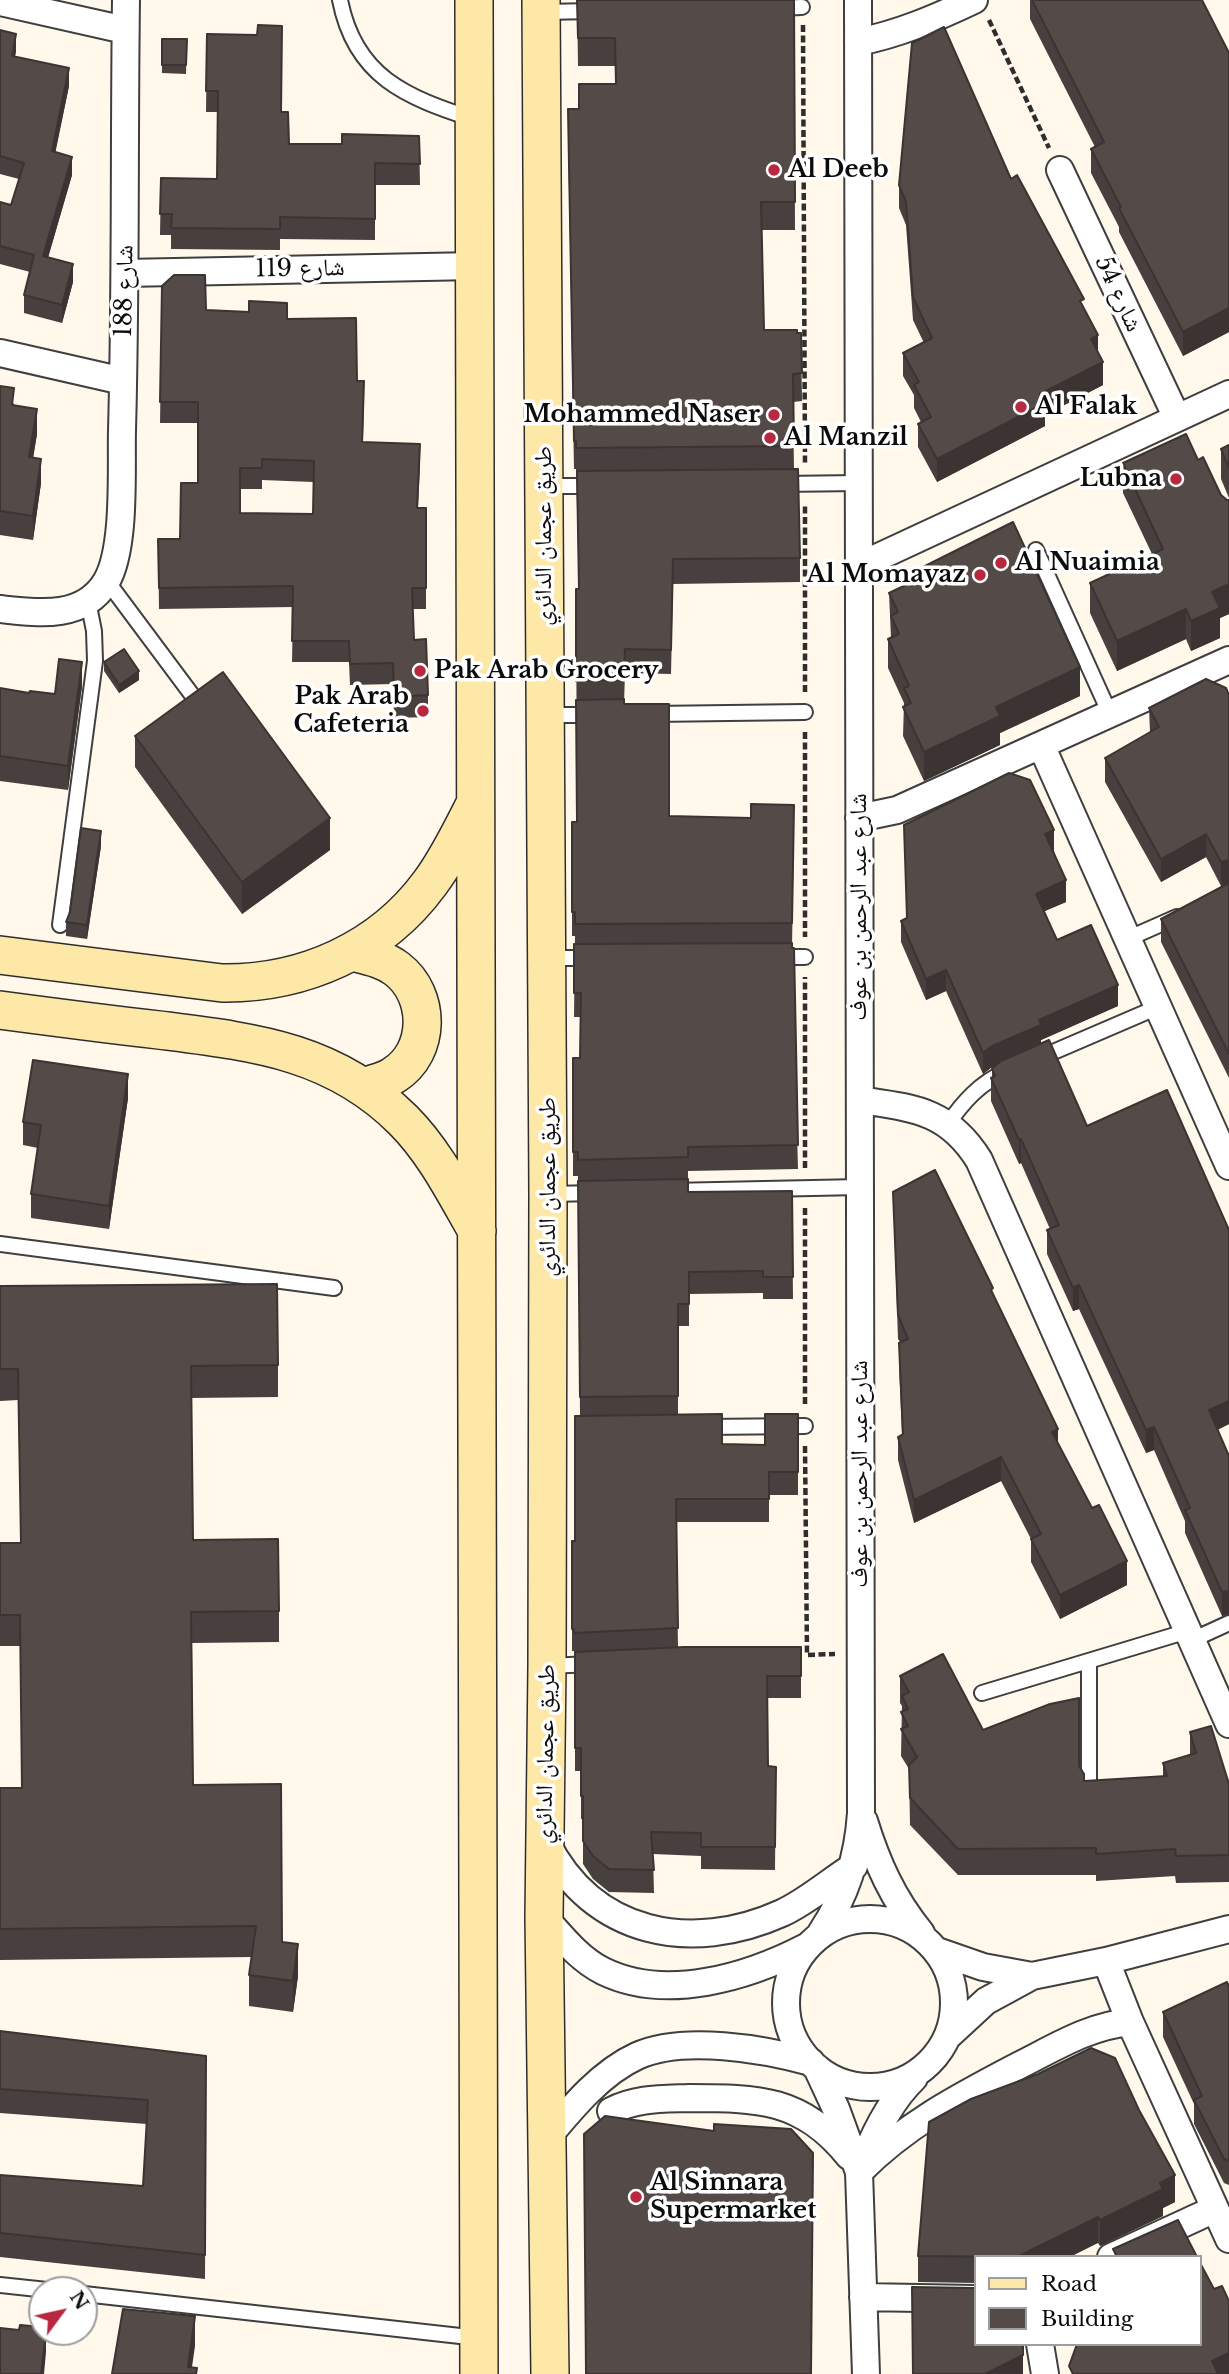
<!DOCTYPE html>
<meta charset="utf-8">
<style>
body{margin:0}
#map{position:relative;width:1229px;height:2374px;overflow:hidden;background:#fff8eb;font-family:"Libre Baskerville",serif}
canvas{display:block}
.legend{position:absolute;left:974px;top:2255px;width:228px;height:91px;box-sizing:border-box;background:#fff;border:2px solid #9e9e9e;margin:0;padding:9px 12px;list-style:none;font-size:21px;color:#0c0c0c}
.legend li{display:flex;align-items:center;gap:14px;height:35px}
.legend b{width:35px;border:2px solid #9e9e9e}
.north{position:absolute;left:28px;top:2276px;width:70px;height:70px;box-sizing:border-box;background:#fff;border:2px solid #9e9e9e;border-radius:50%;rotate:57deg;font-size:19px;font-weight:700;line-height:28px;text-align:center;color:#0c0c0c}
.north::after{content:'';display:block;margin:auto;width:24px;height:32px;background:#b82841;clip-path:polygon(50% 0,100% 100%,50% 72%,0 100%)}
</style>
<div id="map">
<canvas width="1229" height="2374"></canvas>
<ul class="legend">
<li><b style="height:9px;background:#fde8a8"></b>Road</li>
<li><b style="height:19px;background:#544b48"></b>Building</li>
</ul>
<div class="north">N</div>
</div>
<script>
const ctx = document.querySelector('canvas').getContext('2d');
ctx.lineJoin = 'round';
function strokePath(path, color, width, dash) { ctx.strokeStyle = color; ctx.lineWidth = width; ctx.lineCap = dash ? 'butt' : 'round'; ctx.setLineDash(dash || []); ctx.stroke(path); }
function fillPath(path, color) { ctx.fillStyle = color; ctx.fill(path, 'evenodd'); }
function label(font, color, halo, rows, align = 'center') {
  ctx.font = font + ' "Libre Baskerville","Noto Naskh Arabic",serif'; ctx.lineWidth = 7; ctx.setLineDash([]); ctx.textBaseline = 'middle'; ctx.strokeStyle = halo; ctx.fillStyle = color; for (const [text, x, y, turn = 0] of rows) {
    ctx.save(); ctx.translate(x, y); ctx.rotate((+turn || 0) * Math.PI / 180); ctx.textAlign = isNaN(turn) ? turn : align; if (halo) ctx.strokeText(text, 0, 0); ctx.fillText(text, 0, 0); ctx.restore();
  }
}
const path = new Path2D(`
 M989 20 1049 148
 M803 25 805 465
 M805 692V505
 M805 732V937
 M805 1168V977
 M805 1208V1406
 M805 1446 807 1655 835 1654`);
const lane = new Path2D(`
 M340 0C355 77 406 97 473 119
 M776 8 802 7
 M542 12 595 11
 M780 484 859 483
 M545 486H595
 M1036 550 1110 714
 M107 581 201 707
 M652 714 805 712
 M547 715H593
 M60 925 95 661 94 631 88 601
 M1127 939 1177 917
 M775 957H805
 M548 958H594
 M1037 1059 1158 1007
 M948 1124C963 1102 980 1083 1005 1072
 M669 1191 860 1187
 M550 1194 596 1193
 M0 1244 334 1288
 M704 1427 805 1426
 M1192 1640 1229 1623
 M547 1666 592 1664
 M982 1693 1188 1631
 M1089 1793V1661
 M0 2285 47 2290
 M84 2294 478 2338`);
const street = new Path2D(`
 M0 2 125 30
 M858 42C899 34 936 18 974 0
 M1060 170 1177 418
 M125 273 475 266
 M0 353 123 381
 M859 566 1229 394
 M0 609C37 613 83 620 106 582 126 549 121 469 122 430 126 287 124 143 126 0
 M1041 745 1229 1166
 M859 818 897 810 1229 660
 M860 1100C913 1108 948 1110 979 1160L1229 1724
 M864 1821C877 1863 893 1899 921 1933
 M546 1842C593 1935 691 1954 782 1913 808 1901 830 1881 854 1866
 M544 1917C562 1937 579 1959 603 1971 666 2002 748 1977 806 1947
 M786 2003a84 84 0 1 1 168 0a84 84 0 1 1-168 0Z
 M821 1933C846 1895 858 1858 861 1813L858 0
 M937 1951 983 1967 1032 1976
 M1106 1961 1130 2022 1229 2239
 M947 2037 986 2001 1032 1976 1106 1961 1229 1929
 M817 2068 836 2109 859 2172 866 2374
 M611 2111C636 2098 661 2099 689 2098 758 2098 802 2098 849 2156
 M546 2139C571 2109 600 2073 637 2056 683 2035 764 2049 811 2062
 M864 2160C876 2130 891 2100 914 2078
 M859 2172C906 2124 961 2096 1020 2065 1056 2047 1089 2026 1130 2022
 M1111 2257 1215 2209
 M863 2297 975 2299
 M1040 2344 1045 2374`);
const secondary = new Path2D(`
 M474 0 479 2374
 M541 0 548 1194 547 1666 544 1917 550 2374
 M352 952C368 956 384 959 397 969 431 995 431 1052 394 1075 386 1081 374 1083 364 1087
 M0 955 222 983C303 984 381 950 430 883 448 859 461 831 475 804
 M0 1010C53 1017 106 1024 159 1030 253 1042 333 1050 403 1120 435 1152 455 1193 477 1231`);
const wall = new Path2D(`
 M577 0H794L795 230H762L764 330 801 333 802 401 793 402 794 469 800 558V582L673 584 671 674 625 673 624 704 669 816 794 830 792 947 798 1169 688 1171V1192L792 1191 793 1299H763V1293H760L689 1294V1326H678V1415L722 1444 765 1445 798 1414V1495H769V1522H676L678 1647H801V1698H767L768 1766 776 1767 775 1870 701 1869V1856L653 1854 654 1893 609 1892 593 1879 583 1864V1819H581V1771H575V1655L574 1651H572V1541H575L580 1416 578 1184V1176H573V1058H580L581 1017H574L575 936H572V822H577L576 589H579L576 469H574L568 137 579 109 616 84 615 66H578Z
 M1030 0H1202L1229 53V332L1183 356 1119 232V227L1091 173V149L1095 147 1030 19Z
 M0 30 16 51 15 56 69 86 55 152 72 175 48 258 73 282 62 323 24 313V295L30 272 0 264V202L11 205 19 179 0 174Z
 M207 34 281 112 289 144H342L419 136 420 185H375V240L280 239V250L171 249V235H160L161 178 217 179V112H206Z
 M162 39H187L186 74 162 73Z
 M1011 179 1084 308 1098 353 1103 385 1045 415V426L937 482 918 447V424L921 422 914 408V395L903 376V353L924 343 913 320 906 225 899 208V185Z
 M162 286 206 310 287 319 357 381 364 402 363 442 420 465 418 508H426V609H413L414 640 428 695V717L394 718 393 684 350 685 349 662H292L293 607 159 609 158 539H180L198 483V423H160ZM262 480 313 482V514L240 513V489H262Z
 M0 386 37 434 33 458 41 483 33 540 0 535Z
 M1229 445V498L1221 479V449Z
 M1198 460 1221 495 1227 500H1229V614L1220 618V638L1191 651 1186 639 1117 671 1090 613V583L1152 554 1123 493V463Z
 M905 576 1080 696 1000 733V745L924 781 903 736 904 703 888 668V639L891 638 889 593 905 585Z
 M104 662 139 680 119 693 104 671Z
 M82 686 68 790 0 781V688L29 693 55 694Z
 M1229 695V1078L1161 942V919L1227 885 1221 886 1206 857 1161 882 1105 782V758L1150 733 1149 708Z
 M135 736 330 850 242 914 135 767Z
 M904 825 1054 851 1066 902 1044 911 1057 940 1118 1006 1041 1040V1044L1087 1126 1229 1230V1424L1217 1430 1229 1456V1614L1222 1616 1185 1533V1521L1154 1450 1146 1453 1079 1309 1073 1311 1047 1254V1230L1050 1229 1021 1163 1019 1164 991 1101V1078L992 1077V1067L983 1074 946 991 926 1000 901 942V921L907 918Z
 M101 846 87 939 66 936V922Z
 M128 1098 109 1229 31 1218V1194L38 1148 23 1145V1122Z
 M893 1192 993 1296 1058 1443 1127 1585 1060 1619 1031 1562V1539L1001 1481 914 1523 898 1460V1437L902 1435 899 1366 900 1342 898 1339Z
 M0 1286 278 1365V1397L191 1398 193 1540 279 1611V1642L192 1643 193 1785 282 1942 298 1976 293 2012 249 2006V1975L252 1957 0 1960V1788H22L20 1646H0V1543H21L18 1400 0 1401Z
 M900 1676 983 1730 1079 1766 1084 1781 1163 1776V1763L1190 1755V1732L1229 1784V1882L1176 1883 1175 1876 1096 1881V1875H958L910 1825 909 1769 901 1756 902 1706 900 1703Z
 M1229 1984V2185L1224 2183 1194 2124V2104L1163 2037V2012Z
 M0 2031 206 2056 205 2279 0 2257V2175L143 2186 147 2124 0 2113Z
 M929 2122 1175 2202 1163 2208V2216L1100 2246 1098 2243 975 2257V2283L918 2282V2256Z`);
const shadedWall = new Path2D(`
 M16 34V51L12 73V56Z
 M69 68V86L52 169V151Z
 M72 157V175L43 274V256Z
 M73 264V282L62 323V305Z
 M1229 308V332L1183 356V332Z
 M1098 335V358L1091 339Z
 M1103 362V385L1045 415V426L937 482V459L1040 394Z
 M37 409V434L29 482V457Z
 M41 459V483L33 540V516Z
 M1229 584V614L1220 618V638L1191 651V621L1212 592Z
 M1186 609V639L1117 671V641Z
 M82 662V686L68 790V766Z
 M1080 667V696L1000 733V745L924 781V752L996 707Z
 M139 671V680L119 693V685Z
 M330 818V850L242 914V882Z
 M1054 830V851L1045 855V834Z
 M101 831V846L87 939V925Z
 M1206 834V857L1161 882V859Z
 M1229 860V884L1221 886V862Z
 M1066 880V902L1036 915V894Z
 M946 970V991L926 1000V979Z
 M1118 985V1006L1041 1040V1046L992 1067 983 1074V1053L992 1046 1039 1020Z
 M128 1074V1098L109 1229V1206Z
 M1021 1139V1163L1019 1164V1140Z
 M1079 1285V1309L1073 1311V1288Z
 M1229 1401V1424L1209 1434V1410Z
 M1154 1427V1450L1146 1453V1430Z
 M1058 1429V1453L1052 1432Z
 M1001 1457V1481L914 1523V1500Z
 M1127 1561V1585L1060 1619V1595Z
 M1229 1591V1614L1222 1616V1592Z
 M298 1944V1976L293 2012V1981Z
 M1175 2175V2202L1163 2208V2216L1100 2246V2220Z
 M1098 2217V2243L1070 2257H1021V2255Z
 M195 2316V2346L191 2374 188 2367Z
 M46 2332V2352L44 2374H41Z
 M1229 2353V2374H1212V2361Z
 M1023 2355V2374H985Z`);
const building = new Path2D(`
 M577 0H794L795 202H761L764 330H797V333H801L802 373 793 374 794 446 576 448V441H574L568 109H579V84H616L615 38H578Z
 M1032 0H1202L1229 53V308L1183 332 1119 208 1121 207 1091 149 1104 142Z
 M258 25 282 26 281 112H288L289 144H342V134L419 136 420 164 375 163V219L280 217V229L171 228 172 214H160L161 178 217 179 218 91H206L207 34 257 35Z
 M944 27 1011 179 1017 175 1084 299 1080 301 1098 335 1091 339 1103 362 1040 394 1045 403 937 459 918 424 931 417 914 385 919 382 903 353 932 338 913 297 906 202 899 185 912 43Z
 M0 30 16 34 12 56 69 68 52 151 72 157 43 256 73 264 62 305 24 295 34 255 0 246V202L11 205 24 163 0 156Z
 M162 39H187L186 65H162Z
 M174 275H205L206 310 249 312V301L287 303V319L356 318 357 381H364L362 442 420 444 417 508H426V588H412L414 640 426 639 428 695 394 697 393 663 350 664 349 641H292L293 586 159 588 158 539H180L181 483H198V402H160L162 286ZM262 459 314 461 313 514 240 513V468H262Z
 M0 386 14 388 12 405 37 409 29 457 41 459 33 516 0 511Z
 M1186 434 1198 460 1203 457 1221 495 1227 500H1229V584L1212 592 1220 608 1191 621 1186 609 1117 641 1090 583 1163 549 1123 463Z
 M1229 445V468L1221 449Z
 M798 469 800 558 673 559 671 650 625 649 624 680 576 681V589H579L577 471Z
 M1013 522 1080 667 996 707 1000 716 924 752 903 707 911 703 904 688 909 686 888 639 899 634 891 616 898 612 889 593 908 584 905 576Z
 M124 649 139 671 119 685 104 662Z
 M59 659 82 662 68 766 0 756V688L29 693 30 691 55 694Z
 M223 672 330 818 242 882 135 736Z
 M1206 679 1226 688 1229 695V860L1221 862 1206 834 1161 859 1105 758 1159 727 1149 708Z
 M624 699V704H669V816L751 818V804L794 805 792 923 575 924V912H572V822H577L576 700Z
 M1009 773 1030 780 1054 830 1045 834 1066 880 1036 894 1057 940 1091 925 1118 985 1039 1020 1041 1025 992 1046 983 1053 946 970 926 979 901 921 907 918 904 825Z
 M81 828 101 831 87 925 66 922 70 912Z
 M1229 883V1054L1161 919Z
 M792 943V948H794L798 1145 688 1147V1157L578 1160V1152H573V1058H580L581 993H574V944Z
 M1049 1040 1087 1126 1167 1090 1229 1230V1401L1209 1410 1229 1456V1591L1222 1592 1185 1510 1190 1508 1154 1427 1146 1430 1079 1285 1073 1288 1047 1230 1059 1225 1021 1139 1019 1140 991 1078 995 1076 992 1068 1001 1061Z
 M33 1060 128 1074 109 1206 31 1194 41 1125 23 1122Z
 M935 1170 993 1288 991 1290 1058 1429 1052 1432 1092 1508 1099 1505 1127 1561 1060 1595 1031 1539 1041 1534 1001 1457 914 1500 898 1437 903 1434 899 1343 908 1339 898 1315 893 1192Z
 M688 1179V1192L792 1191 793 1277H763V1271H760L689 1272V1304H678V1396L580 1397 578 1181Z
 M277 1284 278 1365 191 1366 193 1540 278 1539 279 1611 191 1612 193 1785 281 1784 282 1942 298 1944 293 1981 249 1975 256 1926 0 1929V1788H22L20 1615H0V1543H21L18 1369H0V1286Z
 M722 1414V1444L765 1445V1414H798V1472H769V1499H676L678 1628 574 1633V1629H572V1541H575V1416Z
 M684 1647H801V1676H767L768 1766 776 1767 775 1847H701V1833L651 1832 654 1870 609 1869 593 1856 583 1841V1796H581V1748H575V1652Z
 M943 1654 983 1730 1050 1704 1079 1698V1766L1084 1774V1781L1167 1776 1163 1763 1196 1753 1190 1732 1211 1726 1229 1784V1855L1176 1856 1175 1849 1096 1854V1848L958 1849 910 1798 909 1765 917 1757 901 1729 908 1726 901 1712 908 1709 902 1696 909 1692 900 1676Z
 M1227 1982 1228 1985 1229 1984V2161L1224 2159 1194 2100 1202 2096 1163 2012Z
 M0 2031 206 2056 205 2255 0 2233V2175L143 2186 148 2100 0 2089Z
 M1091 2048 1115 2058 1139 2110 1175 2175 1160 2183 1163 2189 1100 2220 1098 2217 1021 2255V2257L918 2256 929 2122 971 2099 1038 2074Z
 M605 2116 714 2131V2124L791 2129 813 2153 811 2374H586L584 2134Z
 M1178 2220 1197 2257H1117L1113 2249Z
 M1199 2261 1214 2289 1222 2286 1229 2301V2353L1212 2361 1218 2374H1073L1069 2366 1077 2344H1199Z
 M912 2287 975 2288V2344H1023V2355L985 2374H913Z
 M123 2309 195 2316 188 2367 197 2368 196 2374H112Z
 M20 2325 42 2327V2332H46L41 2374H0V2328L19 2330Z`);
const markers = [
 [774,170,7,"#b82841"],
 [1021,407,7,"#b82841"],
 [774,415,7,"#b82841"],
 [770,438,7,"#b82841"],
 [1176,479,7,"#b82841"],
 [1001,563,7,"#b82841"],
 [980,575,7,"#b82841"],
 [420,671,7,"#b82841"],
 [423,711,7,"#b82841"],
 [636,2197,7,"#b82841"]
];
const poiNames = [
 ["Al Deeb",788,170],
 ["Al Falak",1035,407],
 ["Mohammed Naser",760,415,"right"],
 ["Al Manzil",784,438],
 ["Lubna",1162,479,"right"],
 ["Al Nuaimia",1015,563],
 ["Al Momayaz",966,575,"right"],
 ["Pak Arab Grocery",434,671],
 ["Pak Arab",409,697,"right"],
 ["Cafeteria",409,725,"right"],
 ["Al Sinnara",650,2183],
 ["Supermarket",650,2211]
];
const streetNames = [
 ["شارع 119",300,269,-1],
 ["شارع 188",125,291,-89],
 ["شارع 54",1118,294,65],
 ["طريق عجمان الدائري",544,536,-90],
 ["شارع عبد الرحمن بن عوف",859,907,-90],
 ["طريق عجمان الدائري",548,1187,-90],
 ["شارع عبد الرحمن بن عوف",860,1474,-90],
 ["طريق عجمان الدائري",546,1754,-89]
];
strokePath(lane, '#3f3f3f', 18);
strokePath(street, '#3f3f3f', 30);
strokePath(secondary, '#2e2e2e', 40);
strokePath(path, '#2e2e2e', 4.5, [7, 3.5]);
strokePath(lane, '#fff', 14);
strokePath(street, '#fff', 26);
strokePath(secondary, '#fde8a8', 37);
fillPath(wall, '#48403e');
fillPath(shadedWall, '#3b3432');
fillPath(building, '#544b48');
strokePath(building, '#3b3432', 2);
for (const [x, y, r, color] of markers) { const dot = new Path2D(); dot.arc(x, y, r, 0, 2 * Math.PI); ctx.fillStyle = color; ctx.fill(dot); strokePath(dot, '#fff', 2.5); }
label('bold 24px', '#0c0c0c', '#fff', poiNames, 'left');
label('24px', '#0c0c0c', '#fff', streetNames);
</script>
